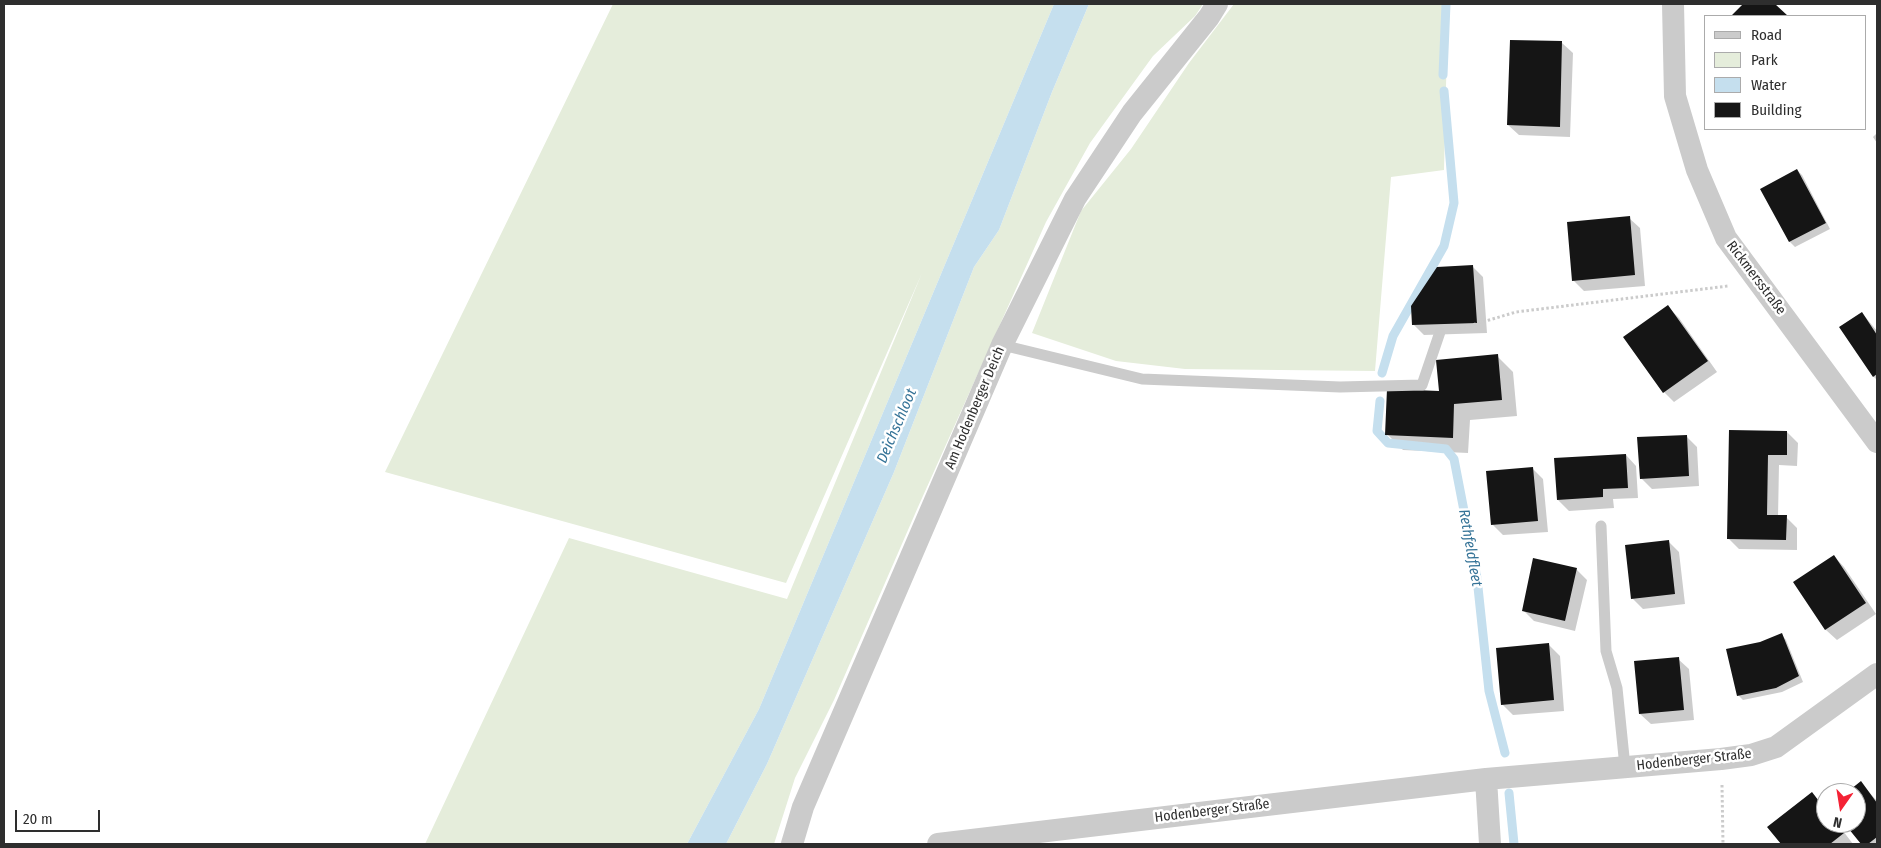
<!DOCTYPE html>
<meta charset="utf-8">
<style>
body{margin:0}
#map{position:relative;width:1881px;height:848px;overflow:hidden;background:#fff;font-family:"Fira Sans Condensed",sans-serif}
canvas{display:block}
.frame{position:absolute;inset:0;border:5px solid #2e2e2e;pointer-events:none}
.legend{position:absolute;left:1704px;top:15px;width:162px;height:115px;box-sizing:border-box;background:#fff;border:1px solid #ababab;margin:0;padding:6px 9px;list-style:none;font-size:15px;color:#2e2e2e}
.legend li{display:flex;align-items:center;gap:10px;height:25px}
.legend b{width:25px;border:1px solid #ababab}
.north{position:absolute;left:1816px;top:783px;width:50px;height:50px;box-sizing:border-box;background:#fff;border:1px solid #ababab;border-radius:50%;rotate:193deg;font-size:14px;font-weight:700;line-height:20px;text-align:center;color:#2e2e2e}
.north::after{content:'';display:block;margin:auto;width:18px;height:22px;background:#f42235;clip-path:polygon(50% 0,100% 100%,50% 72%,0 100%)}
.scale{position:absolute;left:15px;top:810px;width:85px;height:22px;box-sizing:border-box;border:2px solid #2e2e2e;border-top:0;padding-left:6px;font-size:15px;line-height:18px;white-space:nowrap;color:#2e2e2e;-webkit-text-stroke:4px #fff;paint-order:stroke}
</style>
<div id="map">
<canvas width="1881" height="848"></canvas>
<div class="frame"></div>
<ul class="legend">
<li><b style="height:6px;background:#cbcbcb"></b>Road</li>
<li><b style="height:14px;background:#e5eddb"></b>Park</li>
<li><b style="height:14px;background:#c5dfee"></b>Water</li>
<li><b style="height:14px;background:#151515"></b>Building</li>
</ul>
<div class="north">N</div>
<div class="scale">20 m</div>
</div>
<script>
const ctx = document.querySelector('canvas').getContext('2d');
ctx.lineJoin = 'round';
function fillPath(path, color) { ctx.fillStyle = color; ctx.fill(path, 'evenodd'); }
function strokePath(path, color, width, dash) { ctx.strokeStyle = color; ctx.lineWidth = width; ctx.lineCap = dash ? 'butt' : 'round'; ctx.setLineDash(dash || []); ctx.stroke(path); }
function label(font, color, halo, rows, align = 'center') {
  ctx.font = font + ' "Fira Sans Condensed",sans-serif'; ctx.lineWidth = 5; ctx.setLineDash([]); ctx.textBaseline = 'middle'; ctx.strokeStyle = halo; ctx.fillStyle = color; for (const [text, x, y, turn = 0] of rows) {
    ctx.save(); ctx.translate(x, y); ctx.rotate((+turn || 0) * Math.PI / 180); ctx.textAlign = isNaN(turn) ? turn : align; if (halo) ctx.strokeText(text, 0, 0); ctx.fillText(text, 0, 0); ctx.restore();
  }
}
const green = new Path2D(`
 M613 4H1054L759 709 687 844H425L569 538 787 599 922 273 786 583 385 472Z
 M1089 4H1203L1195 16 1153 56 1090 143 1046 222 918 507 834 700 795 778 774 844H726L767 764 894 472 974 267 999 230 1052 92Z
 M1234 4H1448L1444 170 1391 177 1375 371 1185 369 1116 361 1032 333 1081 211 1131 149 1189 63Z`);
const water = new Path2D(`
 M1054 4H1089L1052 92 999 230 974 267 894 472 767 764 726 844H687L759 709Z`);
const shadow = new Path2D(`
 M1745 4H1773L1786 16H1733Z
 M1562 43 1573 53 1570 137 1519 135 1508 125Z
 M1877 133V143L1873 137Z
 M1797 170 1802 175 1830 229 1795 247 1790 242 1762 189Z
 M1629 218 1640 228 1645 286 1584 291 1573 280Z
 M1472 266 1483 277 1487 333 1424 335 1413 324Z
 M1668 307 1679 318 1717 372 1674 402 1664 392Z
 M1862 313 1877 331V380L1874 377Z
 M1497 356 1513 372 1517 416 1470 420 1468 453 1403 450 1387 434 1440 392Z
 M1730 431 1787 432 1798 443 1797 466 1779 465 1778 517H1786L1797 528V550L1739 549 1728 538Z
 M1686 436 1697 447 1699 486 1652 489 1641 478Z
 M1626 455 1636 466 1638 498 1613 499 1614 508 1569 511 1558 500Z
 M1532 468 1543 479 1548 532 1503 535 1493 525Z
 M1668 541 1679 552 1685 604 1643 609 1632 598Z
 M1834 556 1844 567 1876 614 1837 640 1826 630 1795 582Z
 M1576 569 1587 580 1575 631 1534 621 1523 610Z
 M1781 634 1786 640 1803 682 1782 692 1743 700 1738 695 1760 643Z
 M1549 645 1560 656 1564 711 1513 715 1502 704Z
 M1678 659 1689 669 1694 720 1651 724 1640 714Z
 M1861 783 1877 801V844H1862L1846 823 1840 827 1853 844H1782L1769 827 1812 794 1826 809V823H1856V793H1848Z`);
const stream = new Path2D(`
 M1443 75 1446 4
 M1382 373 1393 336 1444 246 1454 203 1444 91
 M1380 401 1377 431 1388 443 1446 449 1454 459 1477 578 1489 691 1505 753
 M1509 793 1514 844`);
const building = new Path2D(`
 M1743 4H1775L1788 16H1731Z
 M1510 40 1562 41 1560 127 1507 125Z
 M1797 169 1826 223 1789 242 1760 189Z
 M1630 216 1635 275 1572 281 1567 222Z
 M1473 265 1477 323 1412 325 1411 306 1437 267Z
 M1668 305 1708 361 1663 393 1623 337Z
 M1862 312 1877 335V374L1873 377 1839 327Z
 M1498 354 1502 400 1454 404 1453 438 1385 435 1387 389 1439 391 1436 360Z
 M1729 430 1787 431V455H1768L1767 515H1787L1786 540 1727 539Z
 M1687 435 1689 476 1640 479 1637 437Z
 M1626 454 1628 488 1603 489V497L1557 500 1554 458Z
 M1533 467 1538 521 1491 525 1486 471Z
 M1669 540 1675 594 1631 599 1625 545Z
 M1834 555 1866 603 1825 630 1793 582Z
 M1533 558 1577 568 1565 621 1522 611Z
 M1782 633 1799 676 1776 688 1737 696 1726 649 1760 642Z
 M1549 643 1554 700 1501 705 1496 648Z
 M1679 657 1684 710 1639 714 1634 661Z
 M1861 781 1877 803V837L1868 844H1861L1844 823H1856V793H1846Z
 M1812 792 1825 809 1826 808V823H1836L1844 833 1830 844H1781L1767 827Z`);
const path = new Path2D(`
 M1459 329 1516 312 1728 286
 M1722 785 1723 844`);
const lane = new Path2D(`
 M1002 345 1142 379 1340 387 1422 385 1440 332
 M1601 526 1606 651 1617 688 1625 767`);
const street = new Path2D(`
 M1673 4 1675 96 1697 170 1726 238 1877 442
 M1486 779 1490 844
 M792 844 803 807 1002 345 1075 199 1132 113 1209 17 1217 4
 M938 844 1486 779 1721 759 1751 755 1776 747 1877 674`);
const streetNames = [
 ["Rickmersstraße",1756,278,53],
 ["Am Hodenberger Deich",975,408,-67],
 ["Hodenberger Straße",1694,760,-6],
 ["Hodenberger Straße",1212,811,-7]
];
const waterNames = [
 ["Deichschloot",897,426,-67],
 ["Rethfeldfleet",1470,548,80]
];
fillPath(green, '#e5eddb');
fillPath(water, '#c5dfee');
fillPath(shadow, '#0003');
strokePath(stream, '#c5dfee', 9);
fillPath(building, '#151515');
strokePath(path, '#cbcbcb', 3, [2.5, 2.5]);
strokePath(lane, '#cbcbcb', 11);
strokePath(street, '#cbcbcb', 22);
label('14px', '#2e2e2e', '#fff', streetNames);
label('italic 15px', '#357397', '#fff', waterNames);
</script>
